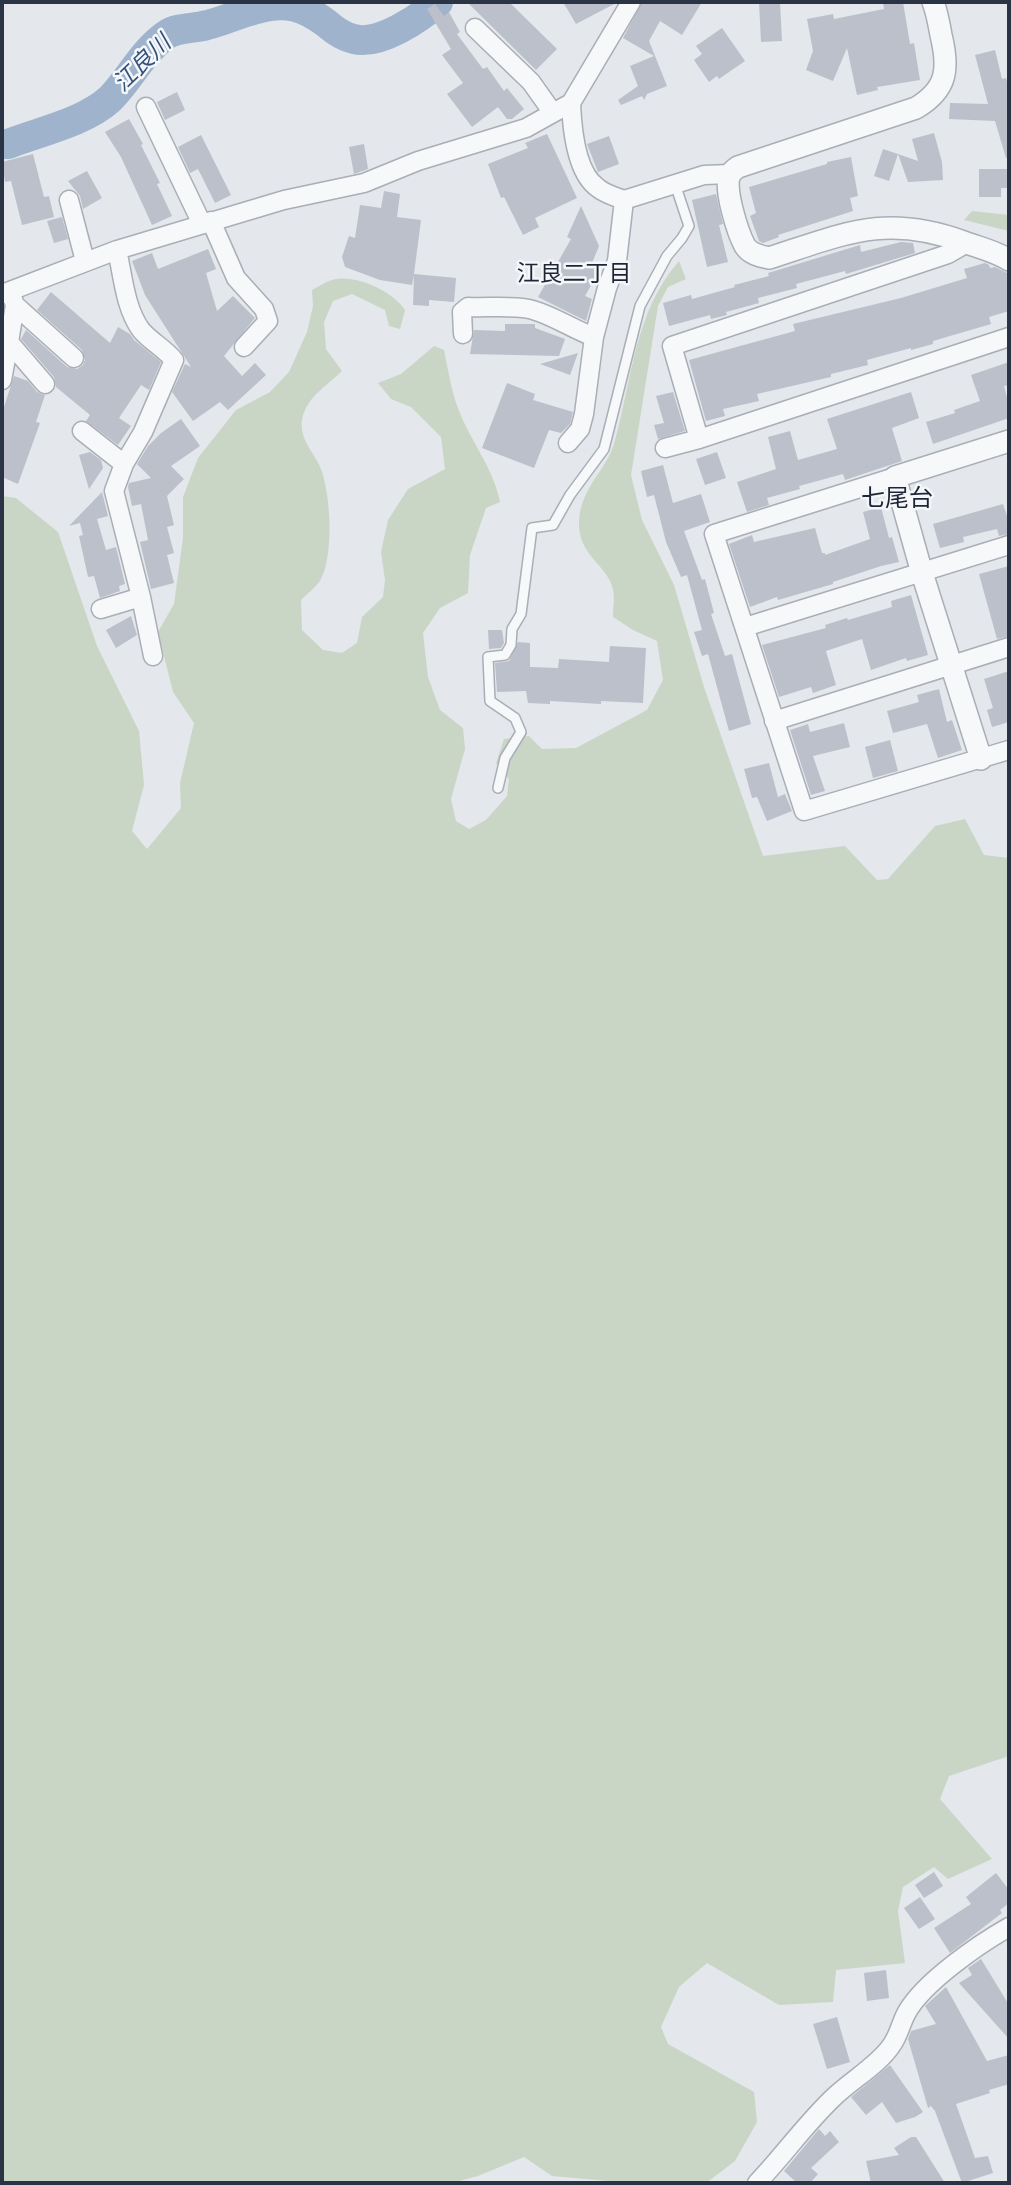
<!DOCTYPE html>
<meta charset="utf-8">
<style>
body{margin:0}
#map{position:relative;width:1011px;height:2185px;overflow:hidden;background:#e4e7ec;font-family:Barlow,sans-serif}
canvas{display:block}
.frame{position:absolute;inset:0;border:4px solid #2b3445;pointer-events:none}
</style>
<div id="map">
<canvas width="1011" height="2185"></canvas>
<div class="frame"></div>
</div>
<script>
const ctx = document.querySelector('canvas').getContext('2d');
ctx.lineJoin = 'round';
function fillPath(path, color) { ctx.fillStyle = color; ctx.fill(path, 'evenodd'); }
function strokePath(path, color, width, dash) { ctx.strokeStyle = color; ctx.lineWidth = width; ctx.lineCap = dash ? 'butt' : 'round'; ctx.setLineDash(dash || []); ctx.stroke(path); }
function label(font, color, halo, rows, align = 'center') {
  ctx.font = font + ' Barlow,"Noto Sans JP",sans-serif'; ctx.lineWidth = 5; ctx.setLineDash([]); ctx.textBaseline = 'middle'; ctx.strokeStyle = halo; ctx.fillStyle = color; for (const [text, x, y, turn = 0] of rows) {
    ctx.save(); ctx.translate(x, y); ctx.rotate((+turn || 0) * Math.PI / 180); ctx.textAlign = isNaN(turn) ? turn : align; if (halo) ctx.strokeText(text, 0, 0); ctx.fillText(text, 0, 0); ctx.restore();
  }
}
const green = new Path2D(`
 M972 211 1009 215V231L964 220Z
 M679 261 686 279 668 287 658 306 631 475 642 520 674 585 704 687 763 856 845 846 877 880 888 879 935 826 965 819 984 855 1009 858V1756L949 1776 940 1799 992 1859 948 1879 934 1867 903 1887 898 1911 905 1963 836 1970 833 2002 779 2005 707 1963 679 1987 661 2027 668 2044 754 2092 757 2122 735 2161 706 2183H631L552 2176 524 2157 478 2176 452 2183H2V496L16 498 58 532 97 646 139 731 144 785 132 831 147 849 181 808 180 783 194 723 173 692 158 632 174 604 183 538V497L198 458 236 410 270 392 289 372 307 332 313 306 312 290C318 287 325 282 332 280 354 273 393 291 405 310L400 329 389 326 385 310 352 294 333 301 324 322 326 349 342 371C327 386 306 397 302 420 299 440 315 453 321 469 331 496 334 557 320 581 315 588 307 594 301 600L302 630 323 650 342 653 357 643 362 617 383 597 385 580 381 552 388 520 408 489 445 469 441 437 411 407 391 399 378 383 401 374 434 346 444 350C449 374 452 396 462 418 475 447 494 471 500 502L486 508 470 555 468 593 440 608 423 633 428 677 440 710 463 728 465 749 451 799 456 821 469 829 486 820 507 796 509 779 496 763 504 739 529 736 542 749 576 748 647 710 663 680 657 641 633 630 613 617C613 608 615 598 613 590 609 565 577 557 579 520 582 486 605 472 614 444 632 381 634 312 679 261Z`);
const river = new Path2D(`
 M2 144H8C41 131 83 123 110 99 130 79 142 52 166 35 177 27 193 29 207 25 224 21 240 13 257 9 286 1 303 6 326 23 334 30 343 37 354 39 379 46 420 18 438 2`);
const building = new Path2D(`
 M467 2H509L557 49 536 70Z
 M563 2H618L576 24Z
 M642 2H702L682 35 660 21 649 41 667 86 647 94 644 100 642 96 621 105 618 100 638 86 630 66 654 56 623 38Z
 M759 2H780L782 41 761 42Z
 M883 2H903L910 44 914 43 920 80 877 87 878 90 857 95 847 48 833 81 806 70 813 51 807 19 833 14 834 19 884 9Z
 M435 4 444 16 449 12 460 32 457 34 483 69 487 67 504 91 507 88 524 109 512 119H507L498 107 472 127 447 94 463 83 442 55 451 49 427 9Z
 M722 28 745 61 719 79 717 76 709 82 694 60 702 54 696 46Z
 M995 50 1002 79 1006 78 1009 89V157L1006 158 995 121 949 119 950 103 988 104 975 55Z
 M177 92 185 110 165 120 157 102Z
 M129 119 143 144 141 145 160 183 157 184 172 216 152 225 121 157 105 132Z
 M934 133 942 162 943 180 908 182 898 154 918 161 912 139Z
 M547 134 577 198 535 218 539 227 523 235 504 197 501 198 488 164 528 148 525 143Z
 M201 135 231 195 215 203 198 169 190 173 178 147Z
 M609 136 619 164 598 172 587 144Z
 M364 144 368 169 354 174 349 147Z
 M883 149 898 154 889 181 874 176Z
 M33 154 44 197 49 196 54 217 22 225 11 181 5 182 2 162Z
 M851 157 858 196 850 198 853 211 778 235 779 237 763 243 759 241 750 216 756 213 749 187 827 164V162Z
 M979 169H1009V188H1001V197H979Z
 M87 171 102 198 83 209 80 196 68 181Z
 M384 191 400 194 397 217 421 220 414 274 456 278 454 302 429 300V306L413 305 414 275 412 285 380 280 345 267 342 257 349 236 355 238 360 205 381 208Z
 M716 194 723 224 719 225 728 262 707 267 692 200Z
 M581 206 599 246 592 263 601 268 585 296 592 299 586 321 538 297 571 239 567 237Z
 M62 217 68 239 54 243 47 221Z
 M901 242 913 243 915 253 846 274 845 271 796 284 797 288 758 298 759 303 726 312 727 315 711 319 710 315 669 326 663 303 691 295 692 299 735 287 734 285 769 276 768 273 860 245 861 252Z
 M208 249 216 269 206 273 217 311 233 296 255 318 224 356 242 376 255 363 266 375 228 410 220 402 193 421 172 392 185 364 191 367 145 295 132 261 152 253 158 269Z
 M985 263 989 265 990 268 995 267 1009 274V311L989 317 991 324 933 341V344L911 350V348L867 360 868 365 831 374V377L757 394 759 401 723 409 725 416 706 421 689 360 795 331 793 324 901 298 967 278 964 269Z
 M51 292 110 343 118 327 130 334 134 340 161 362 149 390 141 385 119 418 131 426 118 445 86 421 90 415 56 387 54 377 21 339 26 330 67 367 77 369 83 365 85 360 82 350 37 310Z
 M505 324H535V328L565 339 559 356 470 354 474 330 505 331Z
 M578 353 570 375 540 364Z
 M1009 362V385L1004 386 1009 405V418L933 444 926 422 955 413 954 410 980 401 971 375Z
 M14 376 28 381 37 392 45 395 36 422 40 423 18 484 2 477V413Z
 M507 383 535 394 533 400 573 412 570 424 561 433 549 430 534 468 482 448Z
 M673 392 685 431 658 439 654 425 664 423 656 396Z
 M911 392 919 418 892 428 902 461 845 480 843 474 799 486 800 489 767 498 769 505 747 512 737 482 776 469 768 437 790 431 798 460 837 449 827 419Z
 M181 419 200 446 171 466 184 479 167 496 174 525 167 527 174 553 167 555 174 583 151 589 140 542 148 540 141 504 132 506 128 487 129 483 151 478 137 464 148 446 161 433Z
 M90 452 101 460 103 468 89 489 79 455Z
 M717 452 726 478 705 485 696 459Z
 M663 465 673 503 701 494 710 522 684 531 702 580 705 579 714 613 711 614 725 656 732 654 751 724 729 731 708 654 702 656 694 632 702 630 687 575 681 577 666 542 654 495 647 497 641 471Z
 M102 492 108 516 97 519 106 550 116 547 125 584 119 586 120 591 100 598 94 576 88 577 79 536 83 535 80 523 69 526Z
 M1003 504 1009 522V534L999 536 997 529 963 537 964 542 940 548 933 524Z
 M881 507 889 538 892 537 899 562 881 566 833 582V584L778 600 777 597 750 607 729 544 752 535 754 542 815 528 822 553H825V555L870 539 863 512Z
 M1009 566V636L997 639 979 574Z
 M911 595 928 655 907 661 906 658 871 670 862 639 826 651 836 685 813 693 811 687 779 697 762 645 826 628 825 625 847 618 848 620 892 607 891 601Z
 M131 616 137 635 116 648 106 630Z
 M488 630H502L504 643 501 648 489 649Z
 M518 642 530 643V667L558 668 559 659 609 662 610 646 646 648 643 703 601 701V704L550 701V704L528 703 526 691 497 692 495 663 509 661Z
 M1009 671V722L992 727 987 710 993 708 984 679Z
 M939 689 947 722 952 720 962 750 938 758 927 724 893 733 887 711 919 702 917 695Z
 M844 723 850 747 813 756 825 791 811 795 790 730 808 724 810 732Z
 M890 740 898 771 873 778 865 747Z
 M769 763 778 797 785 794 792 811 767 821 757 797 752 798 744 769Z
 M934 1872 943 1886 924 1898 915 1885Z
 M996 1873 1009 1890V1903L1000 1910 1002 1913 950 1953 934 1928 971 1904 966 1897Z
 M920 1897 935 1919 919 1929 904 1908Z
 M981 1959 1009 2005V2039L959 1983 972 1975 968 1968Z
 M886 1970 889 1998 867 2001 864 1973Z
 M946 1987 987 2061 1009 2055V2084L989 2090 990 2093 956 2104 975 2158 988 2156 993 2173 962 2183 935 2111 931 2106 928 2108 908 2039 911 2031 936 2024 925 2006Z
 M837 2017 850 2062 827 2069 813 2024Z
 M890 2065 923 2112 915 2117 896 2123 882 2102 866 2115 851 2097Z
 M819 2129 825 2136 830 2131 839 2142 811 2168 818 2174 810 2183H797L784 2171Z
 M911 2137H916L945 2183H871L866 2161 899 2155 894 2148Z`);
const service = new Path2D(`
 M498 788 505 758 521 732 515 718 490 701 488 657 505 655 511 645 512 629 521 614 532 528 553 525 570 495 604 449 640 306 667 256 682 238 689 226 675 184`);
const minor = new Path2D(`
 M475 28 531 82 553 113
 M146 107 202 224
 M69 200 85 261
 M624 200 704 175 730 174
 M211 221 236 278 264 309 268 321 244 347
 M10 291 15 305 74 358
 M2 294 117 250 284 200 364 183 418 161 526 128 571 103 631 2
 M15 305 9 342 45 384
 M463 334 462 312 468 307C487 308 510 305 529 309 551 314 572 329 594 337
 M2 380 9 342
 M82 431 124 464 143 432 174 360C164 348 150 341 141 330 125 308 123 276 117 250
 M699 439 672 346 948 254 967 243
 M568 443 580 429 584 414 594 337 607 288 617 261 624 200C616 197 605 194 598 188 576 173 572 128 571 103
 M665 448 699 439 1009 337
 M124 464 114 491 141 597 153 656
 M895 477 714 534 804 811 1009 750
 M101 609 141 597
 M745 627 1009 545
 M774 721 1009 647
 M757 2183C784 2155 806 2123 835 2096 852 2080 879 2064 891 2046 899 2036 901 2022 907 2012 924 1982 979 1944 1009 1927`);
const tertiary = new Path2D(`
 M933 2C937 12 939 24 941 35 949 68 948 89 916 108L738 167C735 169 732 171 730 175 723 187 738 233 745 246 750 254 760 256 769 258 844 234 885 213 964 242 980 248 995 251 1009 260
 M981 759 922 573 895 477 1009 441`);
const waterNames = [
 ["江良川",142,63,-44]
];
const neighbourhoodNames = [
 ["江良二丁目",574,273]
];
const quarterNames = [
 ["七尾台",897,498]
];
fillPath(green, '#c9d6c5');
strokePath(river, '#9fb4cc', 30);
fillPath(building, '#bbc0ca');
strokePath(service, '#a9aeb7', 12);
strokePath(minor, '#a9aeb7', 21);
strokePath(tertiary, '#a9aeb7', 24);
strokePath(service, '#f7f8fa', 9);
strokePath(minor, '#f7f8fa', 18);
strokePath(tertiary, '#f7f8fa', 21);
label('italic 23px', '#34527a', '#f4f6f9', waterNames);
label('23px', '#1d2536', '#f4f6f9', neighbourhoodNames);
label('24px', '#1d2536', '#f4f6f9', quarterNames);
</script>
